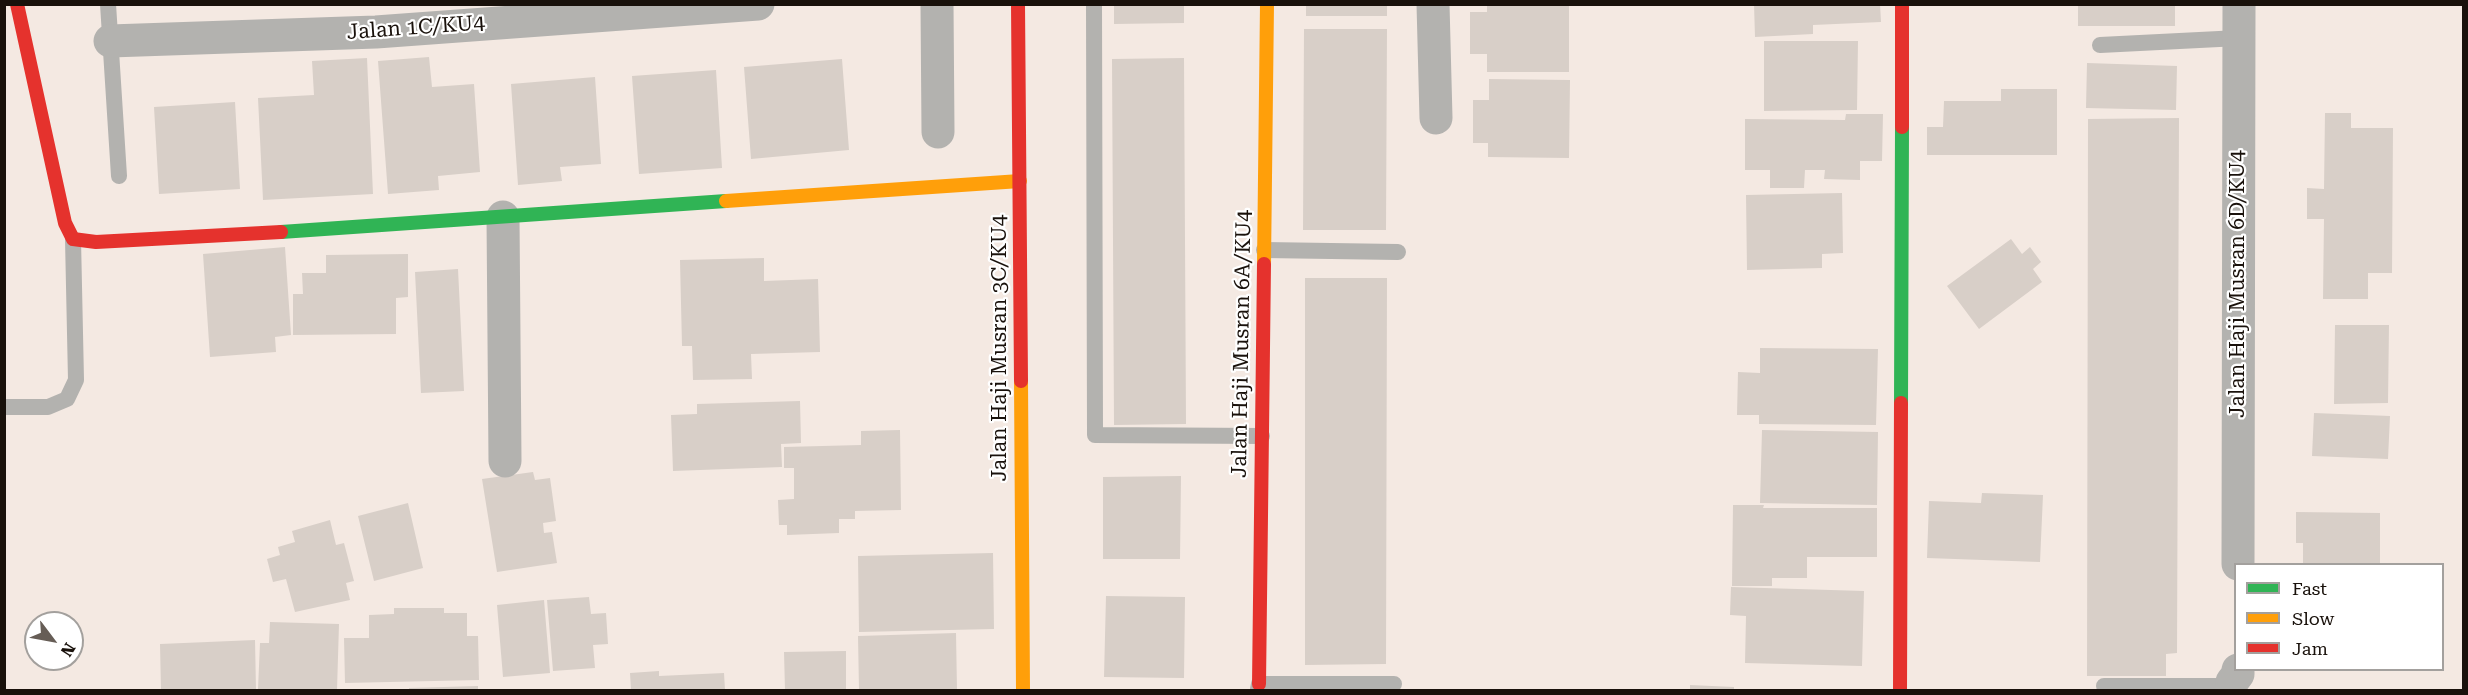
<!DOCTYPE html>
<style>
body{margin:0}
#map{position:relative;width:2468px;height:695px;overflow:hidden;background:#f4e9e2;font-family:"Roboto Serif",serif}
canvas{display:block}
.frame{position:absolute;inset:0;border:6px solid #19110b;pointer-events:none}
.legend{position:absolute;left:2234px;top:563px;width:210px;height:108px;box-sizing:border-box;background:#fff;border:2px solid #a3a09d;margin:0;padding:8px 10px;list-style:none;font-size:18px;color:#19110b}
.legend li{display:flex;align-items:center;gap:12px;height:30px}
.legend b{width:30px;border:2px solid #a3a09d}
.north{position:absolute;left:24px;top:611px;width:60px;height:60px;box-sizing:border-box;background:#fff;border:2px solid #a3a09d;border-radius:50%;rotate:122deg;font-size:16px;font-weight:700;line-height:24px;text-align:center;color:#19110b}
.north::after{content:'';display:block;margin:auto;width:21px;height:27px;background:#665d56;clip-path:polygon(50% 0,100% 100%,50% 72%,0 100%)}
</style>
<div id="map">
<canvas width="2468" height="695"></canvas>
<div class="frame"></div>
<ul class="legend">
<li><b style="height:8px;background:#30b455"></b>Fast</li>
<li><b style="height:8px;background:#ff9f0a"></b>Slow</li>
<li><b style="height:8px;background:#e5322d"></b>Jam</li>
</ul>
<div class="north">N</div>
</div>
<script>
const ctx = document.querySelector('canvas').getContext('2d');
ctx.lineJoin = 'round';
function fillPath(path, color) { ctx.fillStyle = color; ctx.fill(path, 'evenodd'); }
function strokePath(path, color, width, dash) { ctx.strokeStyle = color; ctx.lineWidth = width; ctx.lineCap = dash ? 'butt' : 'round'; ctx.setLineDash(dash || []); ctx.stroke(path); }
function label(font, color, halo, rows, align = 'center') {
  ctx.font = font + ' "Roboto Serif",serif'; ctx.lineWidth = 4.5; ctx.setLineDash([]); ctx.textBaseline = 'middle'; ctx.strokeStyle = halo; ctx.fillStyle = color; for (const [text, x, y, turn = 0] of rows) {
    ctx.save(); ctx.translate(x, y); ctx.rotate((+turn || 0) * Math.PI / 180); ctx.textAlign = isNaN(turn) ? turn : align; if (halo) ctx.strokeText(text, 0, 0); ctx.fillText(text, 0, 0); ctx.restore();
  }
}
const building = new Path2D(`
 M1114 4H1184V23L1114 24Z
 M1306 4H1387V16H1306Z
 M1487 4H1569V72H1487V54H1470V12H1487Z
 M1754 4H1880L1881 22 1813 25V34L1755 37Z
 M2078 4H2175V26H2078Z
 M1304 29H1387L1386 230H1303Z
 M1764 41H1858L1857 110 1764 111Z
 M429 57 432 87 474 84 480 172 438 176 439 190 388 194 378 61Z
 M367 58 373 194 263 200 258 98 314 95 312 61Z
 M1184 58 1186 424 1114 425 1112 59Z
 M842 59 849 150 751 159 744 67Z
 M2087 63 2177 66 2176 110 2086 108Z
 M716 70 722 168 639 174 632 76Z
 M595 77 601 164 560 167 562 181 518 185 511 84Z
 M1489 79 1570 80 1569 158 1488 157V143H1473V100H1489Z
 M2001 89H2057V155H1927V127H1943L1944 101H2001Z
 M235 102 240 189 159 194 154 107Z
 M2325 113H2351V128H2393L2392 273H2368V299H2323L2324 219H2307V188L2324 189Z
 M1846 114H1883L1882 161H1860V180L1824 179 1825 170H1805L1804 188H1770V170H1745V119L1845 120Z
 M2179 118 2177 653 2166 654V676H2087L2088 119Z
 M1842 193 1843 253 1822 254V268L1747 270 1746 195Z
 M2011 239 2022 254 2030 247 2041 262 2033 269 2042 282 1979 329 1947 286Z
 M285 247 291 335 275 337 276 352 210 357 203 254Z
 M408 254V297L396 298V334L293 335V294H303L302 273H326V255Z
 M764 258V281L818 279 820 352 751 354 752 379 693 380 692 346H682L680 260Z
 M458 269 464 391 421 393 415 272Z
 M1305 278H1387L1386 664 1305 665Z
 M2335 325H2389L2388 403 2334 404Z
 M1760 348 1878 349 1876 425 1759 424V415H1737L1738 372 1760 373Z
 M800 401 801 443 781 444 782 467 673 471 671 415 697 414V404Z
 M2314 413 2390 416 2388 459 2312 456Z
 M900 430 901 510 855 511V519H839V533L787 535V525H779L778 500 794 499V468H784V447L861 445V431Z
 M1762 430 1878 432 1877 505 1760 503Z
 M533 472 535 480 550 478 556 521 543 523 544 533 552 532 557 563 497 572 482 479Z
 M1181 476 1180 559H1103V477Z
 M1982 493 2043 495 2040 562 1927 558 1929 501 1981 503Z
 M408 503 423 568 374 581 358 516Z
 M1733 505H1764L1763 508H1877V557H1807V578H1772V586H1732Z
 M2296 512 2380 513V563L2303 564V543H2296Z
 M330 520 336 545 344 543 354 581 346 583 350 600 295 612 286 579 273 582 267 559 280 555 278 547 295 542 292 531Z
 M993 553 994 629 859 632 858 556Z
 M1731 587 1864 591 1862 666 1745 663 1746 616 1730 615Z
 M1106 596 1185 597 1184 678 1104 677Z
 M589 597 591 614 606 613 608 644 593 645 595 668 553 671 547 600Z
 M544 600 550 673 503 677 497 605Z
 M394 608H444V613H467V636H478L479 680 345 683 344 638H369V615L394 614Z
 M270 622 339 624 337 690 258 689 260 643H269Z
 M956 633 957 690H859L858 636Z
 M255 640 256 690H161L160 644Z
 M846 651V690H785L784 652Z
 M659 671V676L724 673 725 690H631L630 673Z
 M1690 685 1734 687V690H1690Z
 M478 686V690H409V688Z`);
const lane = new Path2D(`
 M108 4 119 176
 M1094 4 1095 435 1262 436
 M2100 45 2239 38
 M1264 250 1398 252
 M4 407H48L67 399 76 380 73 239
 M2104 686H2217L2232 682
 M1258 689 1259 684H1394`);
const street = new Path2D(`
 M937 4 938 132
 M1433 4 1436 118
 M110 41 376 32 758 4
 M503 217 505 461
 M2238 564 2239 4
 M2232 682 2238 674V670`);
const fast = new Path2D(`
 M281 232 726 201
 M1901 403 1902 127`);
const slow = new Path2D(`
 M726 201 1020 181
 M1264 264 1267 4
 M1021 381 1023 690`);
const jam = new Path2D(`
 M17 4 65 223 73 239 96 242 281 232
 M1018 4 1021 381
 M1902 127V4
 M1259 684 1264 264
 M1900 690 1901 403`);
const streetNames = [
 ["Jalan 1C/KU4",416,28,-4],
 ["Jalan Haji Musran 6D/KU4",2238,284,-90],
 ["Jalan Haji Musran 6A/KU4",1242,344,-89],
 ["Jalan Haji Musran 3C/KU4",1000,348,-90]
];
fillPath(building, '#d8cfc8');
strokePath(lane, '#b3b2af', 16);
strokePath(street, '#b3b2af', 33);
strokePath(fast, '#30b455', 14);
strokePath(slow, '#ff9f0a', 14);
strokePath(jam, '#e5322d', 14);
label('21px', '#19110b', '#fff', streetNames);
</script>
